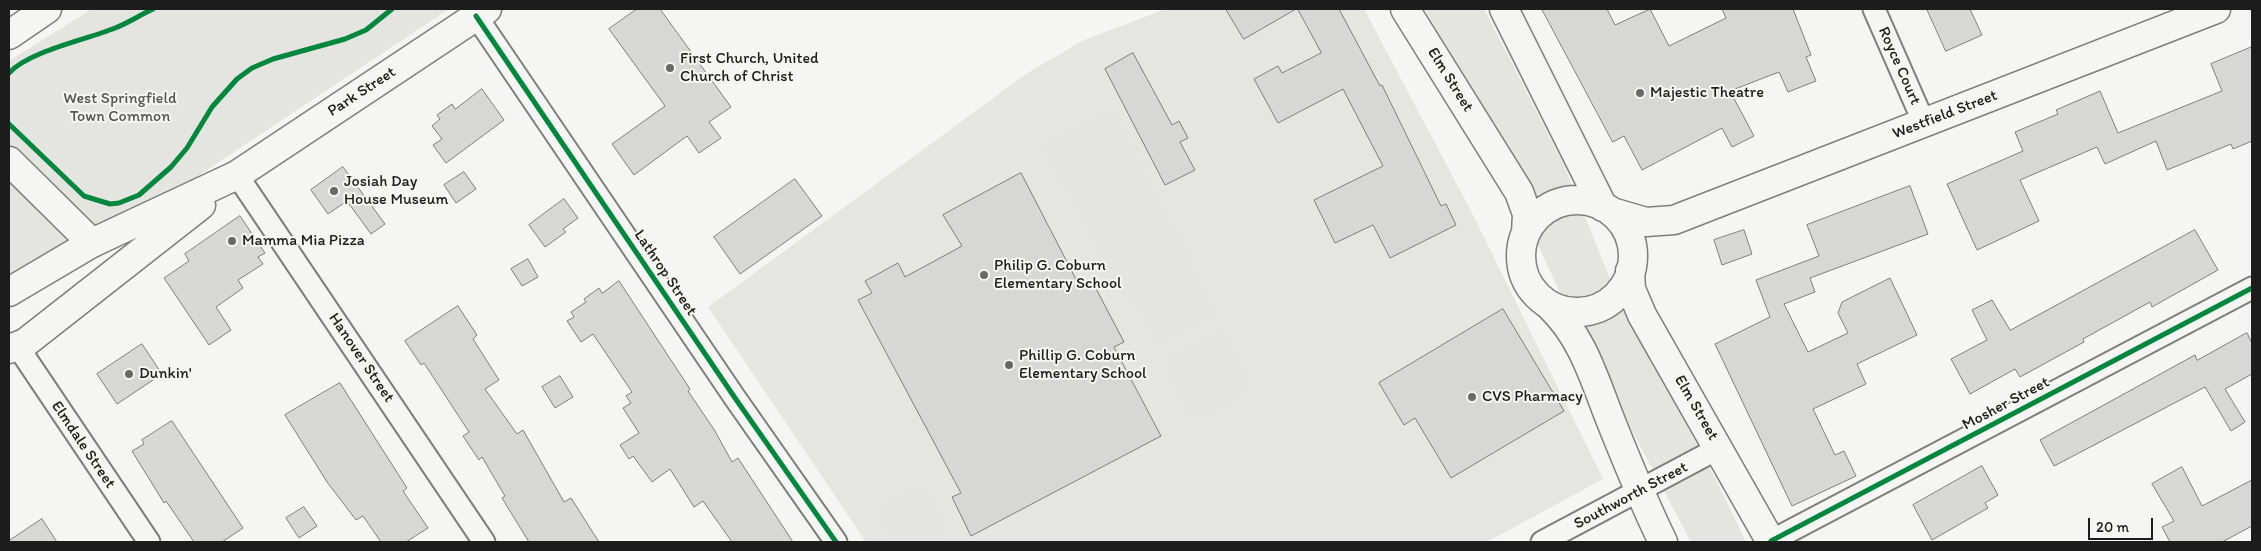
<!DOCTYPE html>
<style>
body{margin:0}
#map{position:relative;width:2261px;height:551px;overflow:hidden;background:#f5f5f3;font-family:Itim,sans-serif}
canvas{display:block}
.frame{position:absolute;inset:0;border:10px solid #1c1c1c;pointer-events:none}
.scale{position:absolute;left:2088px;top:518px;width:65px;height:22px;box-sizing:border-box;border:2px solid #1c1c1c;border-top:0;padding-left:6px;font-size:15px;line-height:18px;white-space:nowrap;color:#1c1c1c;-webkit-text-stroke:4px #f6f6f2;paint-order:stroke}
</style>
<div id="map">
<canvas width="2261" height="551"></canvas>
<div class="frame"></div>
<div class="scale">20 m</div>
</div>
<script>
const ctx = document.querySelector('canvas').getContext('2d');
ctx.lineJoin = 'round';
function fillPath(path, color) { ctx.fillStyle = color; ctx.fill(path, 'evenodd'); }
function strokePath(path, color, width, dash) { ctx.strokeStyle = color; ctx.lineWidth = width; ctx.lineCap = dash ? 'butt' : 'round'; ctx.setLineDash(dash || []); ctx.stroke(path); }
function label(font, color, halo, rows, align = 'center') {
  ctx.font = font + ' Itim,sans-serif'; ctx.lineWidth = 4; ctx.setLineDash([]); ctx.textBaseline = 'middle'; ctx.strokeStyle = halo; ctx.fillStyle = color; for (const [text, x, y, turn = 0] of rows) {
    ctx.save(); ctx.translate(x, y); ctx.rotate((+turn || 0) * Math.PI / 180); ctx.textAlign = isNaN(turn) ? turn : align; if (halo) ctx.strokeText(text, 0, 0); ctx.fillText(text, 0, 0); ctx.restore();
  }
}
const built = new Path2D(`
 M1166 9H1364L1472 213 1603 479 1487 542H866L708 307 1029 72 1084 40Z`);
const green = new Path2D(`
 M92 9H449L183 186 9 281V61Z
 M1425 9H1484L1564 165 1617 296 1716 480 1746 542H1691L1569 312 1454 64Z
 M1113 103 1199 268 1196 270 1219 316 1156 349 1132 305 1128 307 1037 143Z
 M1216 329 1229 331 1255 382 1251 394 1201 421 1186 416 1162 370 1164 358Z
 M912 483 931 487 947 527 940 541 891 542 874 518 876 507Z`);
const building = new Path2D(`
 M637 9H660L731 107 709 122 721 138 699 153 687 136 634 175 612 144 665 106 609 29Z
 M1226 9H1296L1244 39Z
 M1298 9H1339L1380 86 1382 85 1441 206 1446 204 1456 225 1390 258 1373 225 1335 243 1314 200 1383 166 1343 89 1278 123 1254 79 1278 66 1282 73 1321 53Z
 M1542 9H1607L1615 25 1650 9 1669 46 1726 18 1722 9H1793L1811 55 1806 57 1816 81 1788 92 1779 72 1730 91 1754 136 1732 147 1722 128 1642 170 1624 136 1613 142Z
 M1927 9H1970L1982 35 1946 51Z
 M2252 47V141L2233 149 2231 144 2167 170 2156 141 2105 164 2097 147 2020 180 2039 221 1977 250 1947 184 2023 151 2015 132 2058 114 2056 110 2100 91 2118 133 2222 91 2211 64Z
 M1133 53 1172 125 1179 121 1188 138 1180 142 1195 170 1165 185 1105 69Z
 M482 89 504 120 446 163 433 145 442 139 432 126 440 119 437 115 452 104 455 109Z
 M343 167 385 224 371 234 347 201 328 214 311 190Z
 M464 172 476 189 456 203 444 185Z
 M1021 173 1080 287 1092 281 1124 342 1114 347 1161 436 971 536 952 497 961 493 858 300 872 293 865 281 898 263 905 277 962 246 943 215Z
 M795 179 822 216 740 274 714 237Z
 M1910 186 1928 234 1810 278 1815 292 1784 304 1808 352 1848 333 1838 313 1842 302 1890 278 1917 335 1857 364 1866 384 1813 409 1835 455 1844 451 1856 476 1792 506 1715 344 1770 317 1756 280 1819 256 1807 225Z
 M564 199 578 218 563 229 566 232 545 247 529 225Z
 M240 216 265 253 258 257 263 264 238 280 243 288 216 307 231 330 209 345 164 278 189 261 185 254Z
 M1744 230 1752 254 1722 265 1714 240Z
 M2195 230 2218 270 2152 307 2150 302 2083 339 2084 342 2020 377 2015 369 1970 394 1951 359 1987 340 1972 310 1992 300 2010 330Z
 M528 259 538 277 522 286 511 269Z
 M619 281 690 389 688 391 715 431 732 462 738 458 793 542H732L703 501 694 507 670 469 652 482 633 456 629 459 620 445 639 433 623 408 631 403 626 396 632 392 593 334 581 342 567 321 574 317 571 312 586 302 584 299 599 288 602 293Z
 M458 306 477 335 473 339 499 380 485 389 517 434 523 430 564 502 571 498 599 542H529L502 498 505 496 482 457 479 460 463 436 469 432 424 363 421 365 405 341Z
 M1503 309 1564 411 1451 478 1415 418 1404 425 1379 383Z
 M2247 333 2252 343V374L2225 389 2245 422 2231 431 2205 387 2054 466 2040 440 2195 355 2197 360Z
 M142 344 162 374 117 404 97 374Z
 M560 376 573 397 555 408 542 387Z
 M340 383 407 488 403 491 428 528 406 542H381L363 516 356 520 327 482 285 415Z
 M172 421 243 528 222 542H194L166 501 164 503 132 451 144 444 142 440Z
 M1982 466 1998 495 1985 503 1988 508 1932 540 1913 505Z
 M2182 467 2202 506 2252 480V526L2222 542H2170L2162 527 2174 521 2152 484Z
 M304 507 317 526 299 538 286 518Z
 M42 519 57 542H9V541Z`);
const street = new Path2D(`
 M1874 9 1924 123
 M476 16 735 398 836 542
 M237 175 484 542
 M18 347 149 542
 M1771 541 2252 288
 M1542 542 1719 448`);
const secondary = new Path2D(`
 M9 161 92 243
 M1630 271 1631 289 1642 315 1771 542
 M1551 307C1584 339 1595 382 1612 424 1628 464 1644 503 1663 542`);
const primary = new Path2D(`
 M1405 9 1519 192 1527 214 1526 233
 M1504 9 1603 207
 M9 35 47 9
 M1521 256a56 56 0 1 1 112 0a56 56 0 1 1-112 0Z
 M1612 212 1646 222 1674 220 2216 9
 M9 292 92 243 237 175 487 9
 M9 349 25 343 201 205`);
const cycleway = new Path2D(`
 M476 16 735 398 836 542
 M9 73C29 51 86 40 115 28 128 23 140 15 153 9
 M9 124 84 196 110 204 119 203 139 195 171 167 187 148 212 107 237 79 252 68 273 59 345 39 366 30 392 9
 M1771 541 2252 288`);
const markers = [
 [670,68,5,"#686867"],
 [1640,93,5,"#686867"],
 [334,191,5,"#686867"],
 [232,241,5,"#686867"],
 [984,275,5,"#686867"],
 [1009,365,5,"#686867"],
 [129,374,5,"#686867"],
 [1472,397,5,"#686867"]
];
const poiNames = [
 ["First Church, United",680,59],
 ["Church of Christ",680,77],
 ["Majestic Theatre",1650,93],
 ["Josiah Day",344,182],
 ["House Museum",344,200],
 ["Mamma Mia Pizza",242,241],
 ["Philip G. Coburn",994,266],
 ["Elementary School",994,284],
 ["Phillip G. Coburn",1019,356],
 ["Elementary School",1019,374],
 ["Dunkin'",139,374],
 ["CVS Pharmacy",1482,397]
];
const streetNames = [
 ["Royce Court",1899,66,66],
 ["Elm Street",1450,80,58],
 ["Park Street",362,92,-33],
 ["Westfield Street",1945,115,-21],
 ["Lathrop Street",665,273,56],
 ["Hanover Street",361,358,56],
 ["Mosher Street",2006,404,-28],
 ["Elm Street",1696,408,60],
 ["Elmdale Street",83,445,56],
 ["Southworth Street",1631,496,-28]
];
const parkNames = [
 ["West Springfield",120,99],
 ["Town Common",120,117]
];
fillPath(built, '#e5e5e2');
fillPath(green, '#e4e4e1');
fillPath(building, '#d7d7d6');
strokePath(building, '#7e7e7d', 1);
strokePath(street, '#7e7e7d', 25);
strokePath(secondary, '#7e7e7d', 31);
strokePath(primary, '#7e7e7d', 31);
strokePath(street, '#f5f5f3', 21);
strokePath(secondary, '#f5f5f3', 28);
strokePath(primary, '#f5f5f3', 28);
strokePath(cycleway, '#00873e', 5);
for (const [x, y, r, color] of markers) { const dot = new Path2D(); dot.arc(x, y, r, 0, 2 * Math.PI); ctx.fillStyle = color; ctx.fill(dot); strokePath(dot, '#f6f6f2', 2); }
label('16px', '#1c1c1c', '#f6f6f2', poiNames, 'left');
label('16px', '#1c1c1c', '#f6f6f2', streetNames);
label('16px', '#545453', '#f6f6f2', parkNames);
</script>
